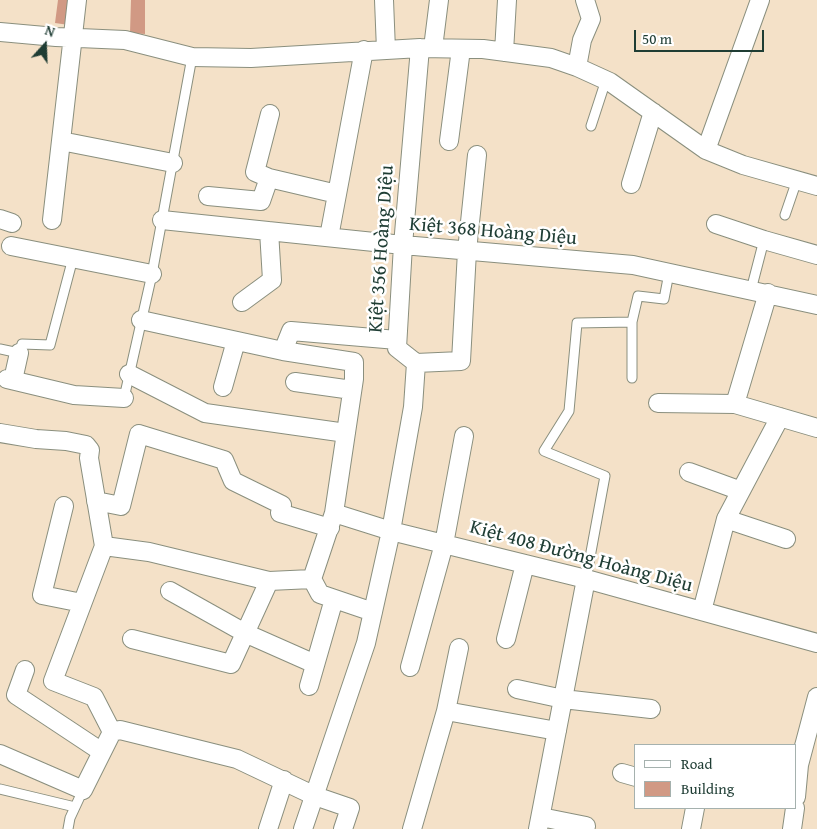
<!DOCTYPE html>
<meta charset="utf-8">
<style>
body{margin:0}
#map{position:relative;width:817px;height:829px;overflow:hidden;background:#f4e1c8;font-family:"Gentium Book Plus",serif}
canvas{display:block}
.legend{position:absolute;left:634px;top:744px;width:162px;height:65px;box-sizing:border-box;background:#fff;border:1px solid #a5b1ae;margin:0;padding:6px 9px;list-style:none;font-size:15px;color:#1f3d34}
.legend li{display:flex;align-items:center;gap:10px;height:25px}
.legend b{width:25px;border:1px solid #a5b1ae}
.north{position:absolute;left:20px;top:20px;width:50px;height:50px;-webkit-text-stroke:4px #fff;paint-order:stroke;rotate:20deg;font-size:14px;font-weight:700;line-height:20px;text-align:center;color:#1f3d34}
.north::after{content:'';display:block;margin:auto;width:18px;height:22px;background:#1f3d34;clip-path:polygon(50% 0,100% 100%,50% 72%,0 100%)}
.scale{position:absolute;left:634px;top:30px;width:130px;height:22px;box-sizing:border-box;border:2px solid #1f3d34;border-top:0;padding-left:6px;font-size:15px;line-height:18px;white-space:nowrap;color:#1f3d34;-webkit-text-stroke:4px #fff;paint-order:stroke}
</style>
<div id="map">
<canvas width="817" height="829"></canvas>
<ul class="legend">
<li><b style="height:6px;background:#fff"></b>Road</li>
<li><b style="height:14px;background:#d19984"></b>Building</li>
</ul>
<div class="north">N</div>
<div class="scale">50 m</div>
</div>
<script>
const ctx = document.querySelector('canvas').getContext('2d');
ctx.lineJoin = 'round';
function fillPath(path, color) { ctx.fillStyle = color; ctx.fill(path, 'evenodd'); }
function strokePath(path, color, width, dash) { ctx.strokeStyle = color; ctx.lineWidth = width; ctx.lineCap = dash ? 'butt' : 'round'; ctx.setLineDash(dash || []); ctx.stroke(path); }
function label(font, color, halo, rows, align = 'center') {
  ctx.font = font + ' "Gentium Book Plus",serif'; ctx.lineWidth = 5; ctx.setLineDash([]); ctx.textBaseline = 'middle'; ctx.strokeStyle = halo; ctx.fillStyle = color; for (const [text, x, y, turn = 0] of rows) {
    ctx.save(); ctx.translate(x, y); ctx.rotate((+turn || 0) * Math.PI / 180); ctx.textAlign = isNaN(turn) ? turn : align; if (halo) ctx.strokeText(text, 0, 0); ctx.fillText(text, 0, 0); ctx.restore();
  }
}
const building = new Path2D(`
 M58 0H72L69 25 55 23Z
 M131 0H145V34L130 33Z`);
const lane = new Path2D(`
 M591 126 606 80
 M785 215 797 180
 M751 290 764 240
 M632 322 638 296 664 299 669 273
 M0 349 19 353 22 344 50 345 73 258
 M124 398 152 274 192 57
 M586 579 605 476 544 451 569 411 577 323 632 322V378
 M0 789 75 807
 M68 829 70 818 83 790`);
const street = new Path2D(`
 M384 0 386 50
 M0 32 56 37 125 40 192 57 251 58 420 48 483 49 551 58 577 67 610 82 706 150 743 165 817 186
 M433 48 439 0
 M504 52 507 0
 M577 67 582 40 591 19 585 0
 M270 114 255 172 269 178 337 194
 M61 141 173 163
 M449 141 461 49
 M706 150 760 0
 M631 184 653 112
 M208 196 261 201 269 178
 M0 219 12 223
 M52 220 77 0
 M162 220 403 245 633 265 817 305
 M716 224 764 240 817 255
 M329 237 364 50
 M11 246 152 274
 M242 302 272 280 269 231
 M141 320 283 351 354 362V379L334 513 312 579 320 594 373 612
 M283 351 291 331 397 340
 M416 363 461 361 467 251 477 155
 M129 374 205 413 346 433
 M7 379 74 395 124 398
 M13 380 19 353
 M295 382 352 390
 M223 387 236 341
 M658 403 735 404 817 428
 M735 404 768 293
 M780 417 726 519 786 539
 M0 433 36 439 66 441 86 445 90 450 89 458 104 546 53 681 94 697 112 732
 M689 472 741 491
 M96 501 121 506 139 434 224 460 233 481 282 505 280 513 330 528
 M64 506 42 595 82 603
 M334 513 391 531 586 579 817 643
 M104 546 149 552 269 581 312 579
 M170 591 245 633 315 664
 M702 611 726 519
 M132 639 231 664 269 581
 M506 639 525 564
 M410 667 444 544 464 436
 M25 670 16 695 102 752
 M309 686 334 599
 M517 689 563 699 651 709
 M446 711 557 731
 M112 732 120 730 237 759 315 796 350 808 343 829
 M0 754 83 790 112 732
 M622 773 636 777
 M796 797 799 765 817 697
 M541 817 586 826
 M268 829 284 780
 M303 829 366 643 391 531 413 407 416 363 397 348 403 245 420 48
 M412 829 446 711 459 648
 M538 829 586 579
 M691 829 695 808
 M792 829 795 808`);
const streetNames = [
 ["Kiệt 368 Hoàng Diệu",493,232,5],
 ["Kiệt 356 Hoàng Diệu",382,249,-86],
 ["Kiệt 408 Đường Hoàng Diệu",581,557,15]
];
fillPath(building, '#d19984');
strokePath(lane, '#8a8f7e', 11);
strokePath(street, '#8a8f7e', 20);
strokePath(lane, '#fff', 9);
strokePath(street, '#fff', 18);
label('20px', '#1f3d34', '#fff', streetNames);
</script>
